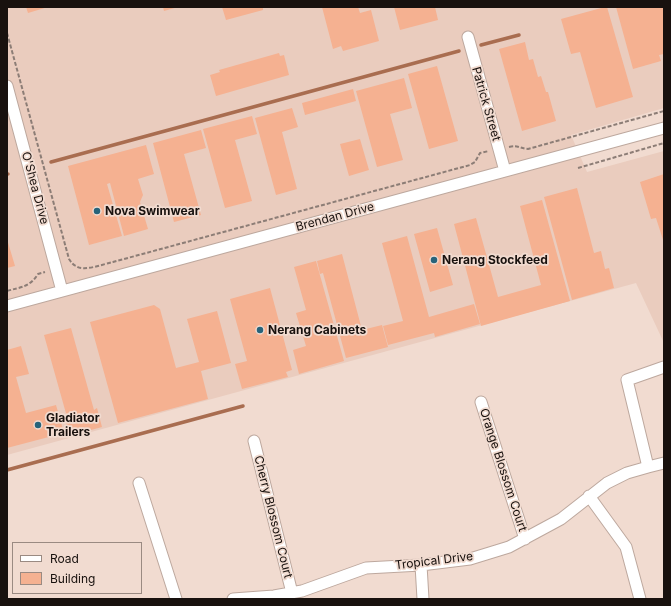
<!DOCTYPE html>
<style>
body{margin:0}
#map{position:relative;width:671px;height:606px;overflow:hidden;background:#f1dbd0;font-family:Inter,sans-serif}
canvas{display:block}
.frame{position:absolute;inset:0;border:8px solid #18110e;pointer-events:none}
.legend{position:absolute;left:12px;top:542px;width:130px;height:52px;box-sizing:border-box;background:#f1dbd0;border:1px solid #9a8a82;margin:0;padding:5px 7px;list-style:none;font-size:12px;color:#18110e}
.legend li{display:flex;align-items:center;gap:8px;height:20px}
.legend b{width:20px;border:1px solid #9a8a82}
</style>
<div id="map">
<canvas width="671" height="606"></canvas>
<div class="frame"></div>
<ul class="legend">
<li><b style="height:5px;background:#fff"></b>Road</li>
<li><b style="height:11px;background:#f5b191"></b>Building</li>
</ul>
</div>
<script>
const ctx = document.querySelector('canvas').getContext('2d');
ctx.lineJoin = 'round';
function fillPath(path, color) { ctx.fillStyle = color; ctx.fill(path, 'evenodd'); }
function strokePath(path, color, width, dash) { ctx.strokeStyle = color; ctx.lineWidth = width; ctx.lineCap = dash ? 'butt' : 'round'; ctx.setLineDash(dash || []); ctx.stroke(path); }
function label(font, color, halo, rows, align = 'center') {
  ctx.font = font + ' Inter,sans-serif'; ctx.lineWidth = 3.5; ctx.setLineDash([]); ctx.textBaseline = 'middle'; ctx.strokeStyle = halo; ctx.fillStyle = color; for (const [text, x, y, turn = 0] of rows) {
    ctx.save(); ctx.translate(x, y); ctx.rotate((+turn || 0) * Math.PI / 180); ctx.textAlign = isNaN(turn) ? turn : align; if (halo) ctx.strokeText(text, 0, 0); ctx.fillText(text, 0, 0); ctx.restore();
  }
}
const built = new Path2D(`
 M7 7H664V108L571 135 587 172 664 151V343L636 283 7 455Z`);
const stream = new Path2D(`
 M481 45 519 35
 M51 162 459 51
 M7 174H8
 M7 470 243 406`);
const building = new Path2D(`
 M26 7H48L28 13Z
 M163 7H178L164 11Z
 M222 7H263V10L226 20Z
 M322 7H358L360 13 371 10 379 41 343 51 341 46 333 49Z
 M394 7H435L438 20 400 30Z
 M605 7H607L633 97 596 108 580 52 571 54 561 19Z
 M616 7H664V54L659 55 661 61 633 69Z
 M525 42 529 60 533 59 538 77 541 76 546 92H548L556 121 522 131 499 49Z
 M279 53 280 56 284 55 289 75 216 96 210 75 220 72 219 70Z
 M437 66 458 141 429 149 408 74Z
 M404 78 412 108 390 114 403 160 377 167 356 91Z
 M353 89 356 101 305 115 302 103Z
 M292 108 298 127 282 132 297 189 276 195 255 118Z
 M252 116 257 134 235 140 252 201 225 208 203 129Z
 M201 130 206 148 184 154 201 215 174 222 153 143Z
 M360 139 369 170 349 176 340 144Z
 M146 145 154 174 138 179 143 195 140 202 148 229 124 236 110 183 107 184 122 236 89 245 68 166Z
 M664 174V243L656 218 651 219 640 182Z
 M577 188 594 253 601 251 605 269 609 268 614 288 572 300 544 197Z
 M542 200 570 301 481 326 454 224 476 218 498 297 541 285 520 206Z
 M437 228 453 285 430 292 414 234Z
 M407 236 429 317 474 304 480 324 435 337 434 333 388 345 383 326 403 321 382 243Z
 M7 239 15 266 7 268Z
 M342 254 362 330 382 325 388 347 346 358 323 273 320 274 317 261Z
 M316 261 344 361 299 374 293 350 306 346 296 313 306 310 294 267Z
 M270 288 292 370 286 372 288 377 242 389 235 364 247 361 230 299Z
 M154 305 160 309 176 368 199 362 187 319 217 311 231 363 201 371 208 399 118 423 90 322Z
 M71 328 94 410 97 408 102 427 69 436 65 418 67 417 44 335Z
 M21 346 29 374 16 377 26 413 56 405 64 433 7 448V350Z`);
const path = new Path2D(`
 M7 33 69 259C71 262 73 265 76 266 84 272 103 264 113 262L470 165 475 162 480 153 489 151
 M509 147C518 145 519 148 528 149L664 111
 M578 168 664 143
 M7 291C21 287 30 287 38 274L45 272`);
const street = new Path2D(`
 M468 37 505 171
 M7 86 62 291
 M7 306 664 128
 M481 402 525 539
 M254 441 292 593
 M648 467 627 380 664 367
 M139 483 176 599
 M589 496 626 547 640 599
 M421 565 423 599
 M233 599 274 596 302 591 366 568 421 565 470 559 509 547 561 519 607 483 627 473 648 467 664 463`);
const markers = [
 [97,211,4,"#27637a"],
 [434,260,4,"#27637a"],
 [260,330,4,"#27637a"],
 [38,425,4,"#27637a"]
];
const streetNames = [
 ["Patrick Street",486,104,74],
 ["O'Shea Drive",35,188,75],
 ["Brendan Drive",335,217,-15],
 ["Orange Blossom Court",503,470,72],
 ["Cherry Blossom Court",273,517,76],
 ["Tropical Drive",434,561,-7]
];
const poiNames = [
 ["Nova Swimwear",105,211],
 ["Nerang Stockfeed",442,260],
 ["Nerang Cabinets",268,330],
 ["Gladiator",46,418],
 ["Trailers",46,432]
];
fillPath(built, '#eaccbe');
strokePath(stream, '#a96d50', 3.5);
fillPath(building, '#f5b191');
strokePath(street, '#bda89e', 13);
strokePath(path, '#8c7d76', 2, [4, 2]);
strokePath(street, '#fff', 11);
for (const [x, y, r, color] of markers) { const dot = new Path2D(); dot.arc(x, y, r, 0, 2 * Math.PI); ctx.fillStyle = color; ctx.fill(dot); strokePath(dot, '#f1dbd0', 1.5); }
label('12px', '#18110e', '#f1dbd0', streetNames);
label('bold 12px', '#18110e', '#f1dbd0', poiNames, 'left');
</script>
